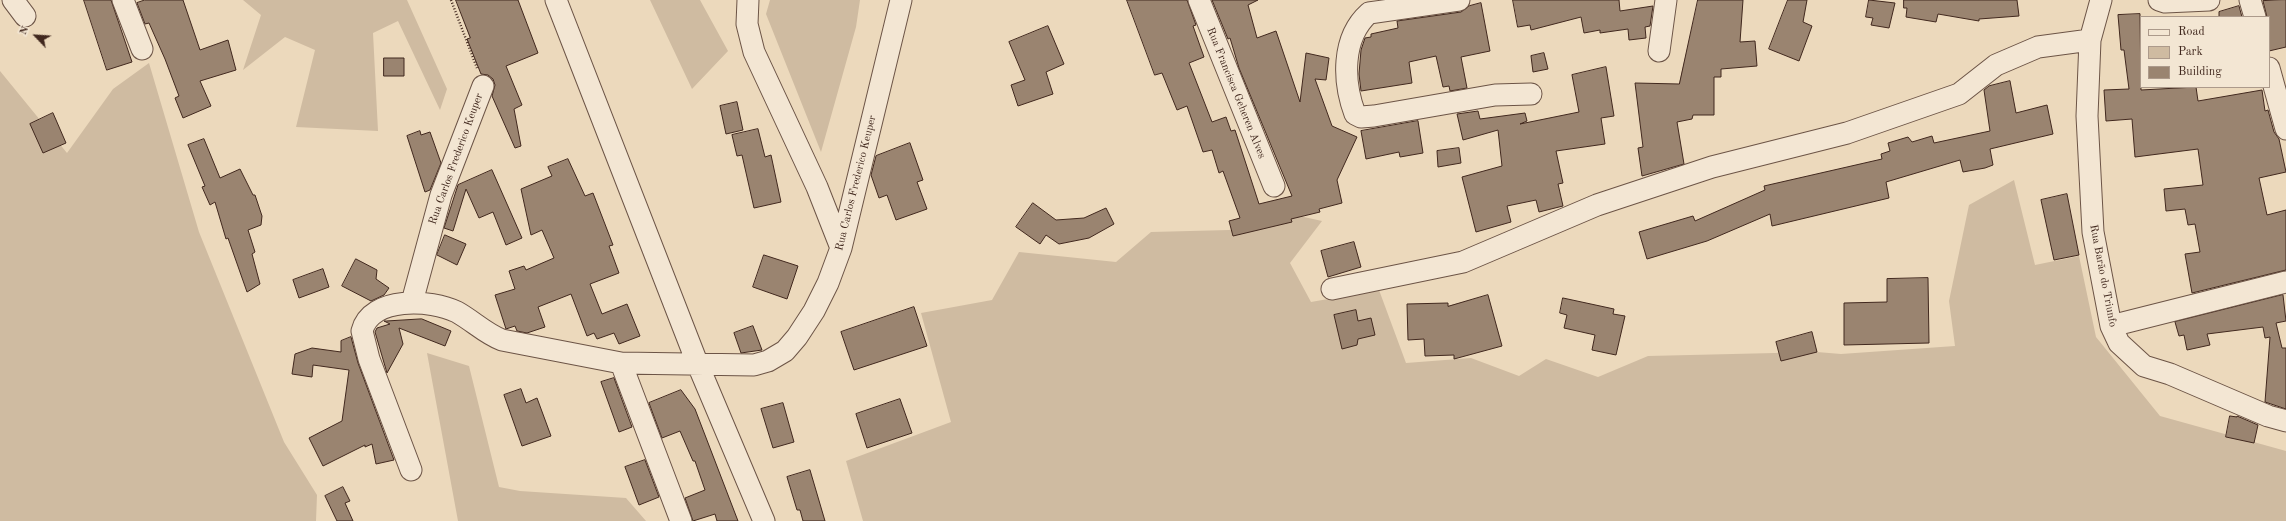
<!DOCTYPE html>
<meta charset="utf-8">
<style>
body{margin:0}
#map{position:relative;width:2286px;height:521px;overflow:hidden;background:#ecd9bc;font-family:"Old Standard TT",serif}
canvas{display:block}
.legend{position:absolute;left:2140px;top:16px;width:130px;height:72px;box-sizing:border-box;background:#f3e6d3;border:1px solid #ac9a8b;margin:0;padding:5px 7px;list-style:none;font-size:12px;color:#41281e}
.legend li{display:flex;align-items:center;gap:8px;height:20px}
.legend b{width:20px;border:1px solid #ac9a8b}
.north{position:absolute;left:16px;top:16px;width:40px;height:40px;-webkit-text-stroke:3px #f3e6d3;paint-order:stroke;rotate:295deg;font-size:11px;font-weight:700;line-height:16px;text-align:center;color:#41281e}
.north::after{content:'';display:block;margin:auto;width:14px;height:18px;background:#41281e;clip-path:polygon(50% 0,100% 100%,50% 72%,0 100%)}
</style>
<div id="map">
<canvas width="2286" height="521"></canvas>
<ul class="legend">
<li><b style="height:5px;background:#f3e6d3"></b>Road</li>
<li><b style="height:11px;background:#cfbba1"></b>Park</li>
<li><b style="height:11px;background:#9a8470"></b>Building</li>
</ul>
<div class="north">N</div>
</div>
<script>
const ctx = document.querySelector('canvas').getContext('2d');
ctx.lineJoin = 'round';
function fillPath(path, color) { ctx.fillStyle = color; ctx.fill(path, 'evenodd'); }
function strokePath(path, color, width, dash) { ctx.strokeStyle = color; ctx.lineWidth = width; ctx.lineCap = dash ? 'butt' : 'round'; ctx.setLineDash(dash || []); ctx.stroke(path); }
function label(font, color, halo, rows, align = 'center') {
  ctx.font = font + ' "Old Standard TT",serif'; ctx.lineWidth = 3; ctx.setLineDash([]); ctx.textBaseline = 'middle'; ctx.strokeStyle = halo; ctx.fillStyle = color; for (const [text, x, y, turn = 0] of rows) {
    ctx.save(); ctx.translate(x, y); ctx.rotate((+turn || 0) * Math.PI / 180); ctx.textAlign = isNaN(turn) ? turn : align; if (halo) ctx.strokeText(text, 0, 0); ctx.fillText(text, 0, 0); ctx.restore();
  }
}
const green = new Path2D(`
 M243 0H407L447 89 440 110 398 21 373 33 378 131 296 127 315 50 285 37 243 70 261 15Z
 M650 0H700L728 51 692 89Z
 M770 0H860L856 27 821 152 766 14Z
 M149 63 199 232 284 442 317 495 316 521H0V71L67 153 113 89Z
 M2014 180 2035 265 2079 256 2096 337 2160 416 2286 451V521H863L846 461 951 422 921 313 992 300 1019 252 1116 262 1151 232 1229 230 1295 215 1322 221 1290 263 1311 302 1379 290 1406 363 1471 358 1519 376 1546 359 1598 377 1648 356 1817 352 1841 354 1955 346 1949 301 1969 205Z
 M427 353 469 366 499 487 520 491 626 498 646 521H458Z`);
const building = new Path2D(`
 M84 0H111L132 62 107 70Z
 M145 0H183L200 50 228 40 236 70 200 81 211 106 183 118 175 98 179 96 165 59 149 23 145 24 137 3Z
 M456 0H518L538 53 506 66 522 105 514 109 521 146 515 148 492 96 495 85 493 79 488 75 481 74 467 39 470 38Z
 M1127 0H1187L1196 25 1193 26 1204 57 1189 63 1212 122 1226 117 1231 131 1235 130 1259 204 1292 196 1239 68 1230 38 1228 39 1212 0H1258L1248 5 1257 38 1276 31 1300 102 1306 53 1329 58 1326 80 1315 79 1332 126 1357 137 1337 180 1342 203 1319 209 1320 212 1291 219 1292 222 1233 236 1229 221 1240 218 1223 171 1219 173 1212 150 1203 152 1187 106 1177 110 1162 73 1155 75Z
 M1513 0H1619L1620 11 1653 6 1650 26 1645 27 1646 38 1629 40 1628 29 1600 33V30L1584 33 1581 17 1531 30 1530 25 1518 27Z
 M1698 0H1743L1740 42 1755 41 1757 66 1721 69V77H1714V115H1693L1692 119 1677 122 1684 164 1642 176 1638 148 1643 147 1635 83 1679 84Z
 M1788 0H1807L1803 22 1812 26 1799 61 1769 49Z
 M1869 0 1895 3 1889 28 1871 25 1873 18 1866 17Z
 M1904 0H2017L2019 16 1979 19V21L1938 14 1936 22 1906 17 1907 8H1904Z
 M2286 0V47L2269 51V17H2267L2263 1Z
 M1481 3 1490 51 1461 57 1467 88 1450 91 1449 86 1443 87 1436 56 1409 62 1412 83 1361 91 1359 74 1361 50 1365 38 1371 37V34L1398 28 1397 21 1461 12 1469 6Z
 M2239 6 2242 17H2219V12Z
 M2140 14 2141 90 2196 87 2198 101 2262 90 2265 111 2268 110 2274 132 2279 139 2286 172 2259 178 2267 215 2286 210V270L2192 293 2185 254 2200 252 2195 224 2188 225 2185 209 2166 211 2164 189 2203 185 2198 149 2135 157 2132 119 2106 121 2104 90 2129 89 2124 50H2121L2118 15Z
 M1048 26 1064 64 1046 72 1053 94 1018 106 1011 85 1025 80 1009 42Z
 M1544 53 1548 69 1533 72 1531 56Z
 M384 58H404V76H384Z
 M1606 67 1614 116 1601 118 1605 144 1556 151 1563 183 1558 184 1563 206 1539 212 1536 200 1507 206 1511 222 1476 232 1462 177 1502 166 1498 130 1463 140 1457 114 1478 111 1480 119 1525 113 1527 121 1520 124 1579 112 1572 75Z
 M2010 81 2016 113 2047 105 2053 134 1990 149 1993 165 1985 168 1963 172 1960 160 1886 182 1889 198 1772 226 1770 214 1707 241 1647 259 1639 232 1693 216 1695 221 1765 190 1764 186 1882 159 1881 154 1890 151 1888 143 1908 137 1912 142 1932 136 1934 143 1990 131 1984 90 1989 86Z
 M737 102 743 130 726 134 720 106Z
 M53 113 66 143 43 153 30 124Z
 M1418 121 1423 153 1400 157 1399 152 1366 159 1361 131Z
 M758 129 765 157 771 155 781 202 754 208 742 155 737 156 732 135Z
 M420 131 421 135 430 132 441 163 430 190 425 192 407 136Z
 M204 139 220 178 240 169 253 195H255L262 216 261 225 248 230 255 252 252 254 260 284 247 292 228 238 226 239 215 202 210 205 202 187 205 186 188 145Z
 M910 143 923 180 917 182 927 209 896 220 887 195 879 198 871 175 876 156Z
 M1459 148 1461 163 1438 167 1437 151Z
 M568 159 585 196 593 193 613 245 609 246 619 273 590 284 602 314 627 304 640 336 619 344 614 333 597 339 594 333 587 336 571 294 538 307 545 327 527 333 517 331 515 326 506 329 495 295 515 289 509 271 524 266 526 270 554 258 542 230 531 235 521 189 552 176 548 167Z
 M492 170 522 238 506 245 493 212 479 218 466 189 453 231 444 228 458 185Z
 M2067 194 2079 255 2054 260 2041 200Z
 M1033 203 1056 220 1084 218 1106 208 1114 224 1089 238 1059 244 1046 235 1040 244 1016 227Z
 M445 235 466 244 457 265 437 255Z
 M1354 242 1361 267 1328 277 1321 251Z
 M764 255 798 266 787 299 753 287Z
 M356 259 377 270 376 279 389 288 384 295 371 301 342 286Z
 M323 269 329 287 299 298 293 280Z
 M1928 278 1929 343 1844 345V303L1887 302V279Z
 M1488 295 1502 346 1454 359V355L1425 356 1424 339 1408 340 1407 304 1448 303V306Z
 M2283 295 2286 321 2276 323 2282 348H2286V409L2265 402 2270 337 2265 338 2263 327 2207 334 2210 345 2187 350 2184 335 2179 336 2175 322Z
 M1563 298 1614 309 1613 314 1625 316 1616 355 1592 350 1595 335 1564 328 1567 315 1560 313Z
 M914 307 927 346 854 370 841 332Z
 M1356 310 1358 321 1371 318 1375 335 1358 339 1357 345 1342 349 1334 315Z
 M422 319 451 331 445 346 399 328 403 344 387 373 375 332 377 328 390 324 384 321H386Z
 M753 326 762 350 741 353 734 333Z
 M1812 332 1817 352 1781 361 1776 342Z
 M351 337 358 363 394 460 376 464 372 444 365 447V445L323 466 309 438 342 421 349 370 313 365 312 377 292 374 295 354 312 348 341 352V341Z
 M614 378 632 427 619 432 601 382Z
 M521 389 526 403 537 398 551 436 522 446 504 395Z
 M681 390 695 409 738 521H717L715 514 693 521 685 498 705 490 695 461H693L680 431 662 438 649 403Z
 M900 399 912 433 867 448 856 414Z
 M783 403 794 442 773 448 761 409Z
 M2230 416 2237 417V416L2258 425 2254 443 2226 437Z
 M645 460 659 497 639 505 625 467Z
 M810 470 825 521H803L800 510H797L787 477Z
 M343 487 350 501 345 503 353 521H337L325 496Z`);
const path = new Path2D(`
 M451 0 477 68`);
const minor = new Path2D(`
 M13 0 25 16
 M123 0 142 49
 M556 0 698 365 764 521
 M748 0 747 24 754 52 817 187 841 248
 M1199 0 1274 186
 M1459 0 1369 13C1341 38 1343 82 1355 114L1361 117 1374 116 1495 95 1531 94
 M2101 0 2090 40 2087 116 2093 232 2111 326 2119 343 2144 366 2170 374 2268 416 2286 421
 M2159 0 2165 2 2209 0
 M2250 0 2255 17
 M1659 51 1666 0
 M2269 68 2286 129
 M1332 289 1463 262 1597 205 1712 167 1847 133 1959 94 1996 65 2038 47 2090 40
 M412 302 441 195 483 86
 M2111 326 2286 282
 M621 363 681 521
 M411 470 369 359 362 331C371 296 431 299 457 312 473 321 486 334 502 340L621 363 754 365 768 361 785 351 797 337 814 311 828 283 841 248 901 0`);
const streetNames = [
 ["Rua Francisca Geheren Alves",1236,93,68],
 ["Rua Carlos Frederico Keuper",456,159,-70],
 ["Rua Carlos Frederico Keuper",856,183,-76],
 ["Rua Barão do Triunfo",2103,276,79]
];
fillPath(green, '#cfbba1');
fillPath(building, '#9a8470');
strokePath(building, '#41281e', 1);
strokePath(minor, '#6c5446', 23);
strokePath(path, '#41281e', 2.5, [1, 2]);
strokePath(minor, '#f3e6d3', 21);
label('11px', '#41281e', '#f3e6d3', streetNames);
</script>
